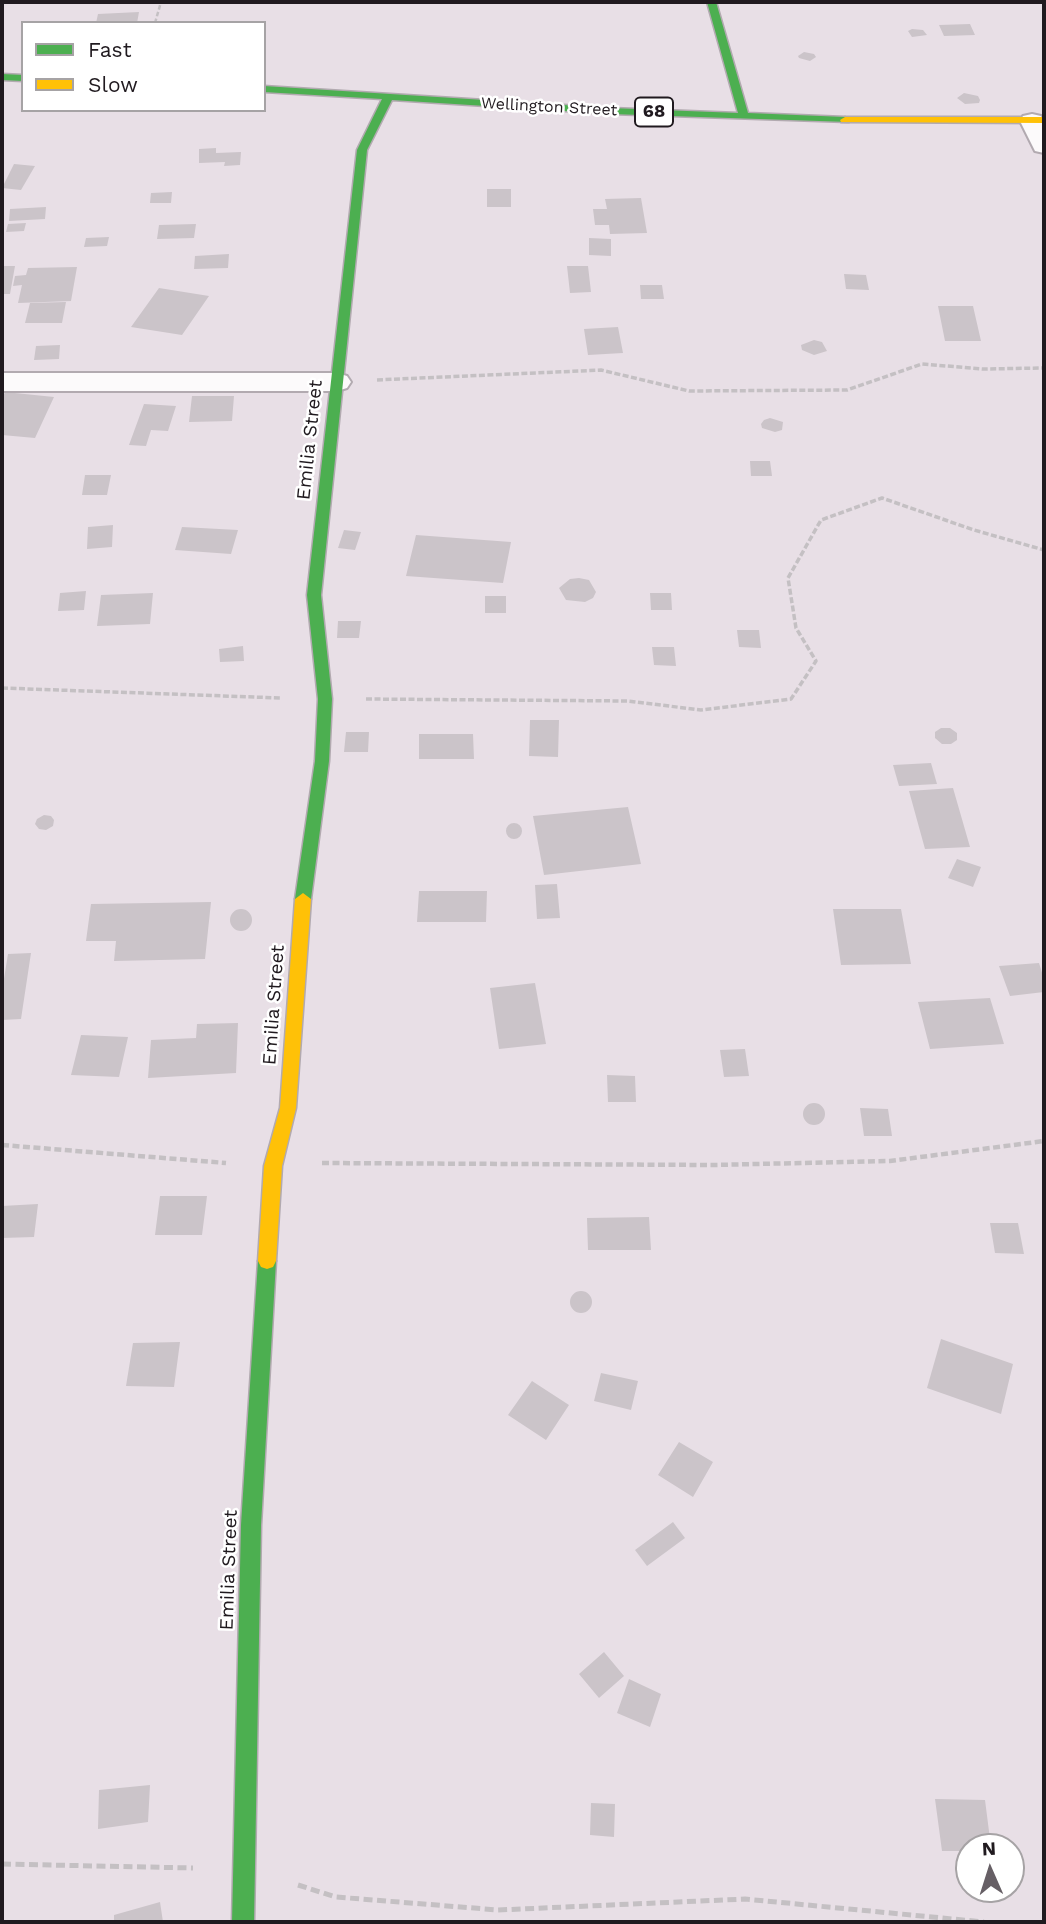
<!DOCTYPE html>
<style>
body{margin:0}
#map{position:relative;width:1046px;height:1924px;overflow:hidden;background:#e8dfe6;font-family:"Work Sans",sans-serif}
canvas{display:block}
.frame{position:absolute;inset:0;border:4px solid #201a1f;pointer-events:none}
.legend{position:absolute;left:21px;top:21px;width:245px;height:91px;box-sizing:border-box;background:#fff;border:2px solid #a6a3a5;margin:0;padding:9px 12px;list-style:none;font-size:21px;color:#201a1f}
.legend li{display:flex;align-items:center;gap:14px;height:35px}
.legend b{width:35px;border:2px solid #a6a3a5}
.north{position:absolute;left:955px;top:1833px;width:70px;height:70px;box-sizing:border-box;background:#fff;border:2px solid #a6a3a5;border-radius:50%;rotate:357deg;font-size:19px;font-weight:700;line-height:28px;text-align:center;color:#201a1f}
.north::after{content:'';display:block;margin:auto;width:24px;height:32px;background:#665f65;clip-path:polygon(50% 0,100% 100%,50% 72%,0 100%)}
</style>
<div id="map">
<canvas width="1046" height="1924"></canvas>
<div class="frame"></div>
<ul class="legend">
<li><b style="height:9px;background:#4caf50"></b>Fast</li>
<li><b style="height:9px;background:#ffc107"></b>Slow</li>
</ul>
<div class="north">N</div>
</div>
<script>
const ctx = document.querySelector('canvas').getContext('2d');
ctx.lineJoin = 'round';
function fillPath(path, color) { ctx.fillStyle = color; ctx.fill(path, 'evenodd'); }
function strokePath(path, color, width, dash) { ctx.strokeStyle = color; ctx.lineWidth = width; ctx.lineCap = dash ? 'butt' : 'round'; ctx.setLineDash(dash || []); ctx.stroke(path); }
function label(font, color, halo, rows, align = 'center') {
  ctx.font = font + ' "Work Sans",sans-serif'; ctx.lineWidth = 5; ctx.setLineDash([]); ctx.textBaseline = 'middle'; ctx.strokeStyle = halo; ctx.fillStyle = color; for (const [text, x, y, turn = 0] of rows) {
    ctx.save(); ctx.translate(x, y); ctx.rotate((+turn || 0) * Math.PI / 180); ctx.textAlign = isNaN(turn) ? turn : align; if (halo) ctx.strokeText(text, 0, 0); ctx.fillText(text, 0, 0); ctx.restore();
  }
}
const building = new Path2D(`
 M139 12 137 23H96L98 14Z
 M970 24 975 35 944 36 939 25Z
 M912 29 923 30 927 35 912 37 908 31Z
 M804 52 814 54 816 57 810 61 799 58 798 56Z
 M964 93 978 96 980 100 979 103 965 104 957 98Z
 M216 148V153L241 152 240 165 224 166 225 162 199 163V149Z
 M14 164 35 166 21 190 2 188Z
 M487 189H511V207H487Z
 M172 192 171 203H150L151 193Z
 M641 198 647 233 610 234 609 225H595L593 209H607L605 199Z
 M46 207 45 219 9 221 10 209Z
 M26 223 24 231 6 232 8 224Z
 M196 224 194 238 157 239 159 225Z
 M109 237 107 246 84 247 86 238Z
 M589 238 611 239V256L589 255Z
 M229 254 228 268 194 269 195 256Z
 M2 266H15L10 294H2Z
 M567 266H588L591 292 570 293Z
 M77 267 71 301 18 303 22 285 13 286 15 276 26 275 28 268Z
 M844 274 866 275 869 290 846 289Z
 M640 285H662L664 299H641Z
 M159 288 209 296 182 335 131 327Z
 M66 302 62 323H25L30 303Z
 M938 306H973L981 341H945Z
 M618 327 623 353 588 355 584 329Z
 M814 340 822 342 827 351 814 355 802 350 801 345Z
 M60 345 59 359 34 360 36 346Z
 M5 392 54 397 35 438 2 435V399Z
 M192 396H234L232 421 189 422Z
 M144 404 176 406 168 431 151 430 146 446 129 445Z
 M770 418 783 422 782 430 775 432 762 428 761 424 764 420Z
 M750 461H770L772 476H751Z
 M85 475H111L107 495H82Z
 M113 525 112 547 87 549 88 527Z
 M182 527 238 530 231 554 175 550Z
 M344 530 361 532 355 550 338 548Z
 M416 535 511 542 503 583 406 576Z
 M579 578 589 580 596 592 593 598 585 602 566 600 559 588 570 579Z
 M86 591 84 610 58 611 60 593Z
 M153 593 150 624 97 626 101 595Z
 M650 593H671L672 610H651Z
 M485 596H506V613H485Z
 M338 621H361L359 638H337Z
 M737 630H759L761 648 739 647Z
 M243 646 244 661 220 662 219 649Z
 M652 647H674L676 666 654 665Z
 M530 720H559L558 757 529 756Z
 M941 728H950L957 733V740L951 744H942L935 738V732Z
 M346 732H369L368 752H344Z
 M419 734H473L474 759H419Z
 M931 763 937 784 899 786 893 765Z
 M953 788 970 847 925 849 909 791Z
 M628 807 641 864 544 875 533 816Z
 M44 815 51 816 54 820 53 826 46 830 39 829 35 824 37 819Z
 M506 831a8 8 0 1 1 16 0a8 8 0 1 1-16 0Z
 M957 859 981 867 973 887 948 878Z
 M557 884 560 918 537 919 535 885Z
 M419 891H487L486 922H417Z
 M211 902 205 959 114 961 116 941H86L91 904Z
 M230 920a11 11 0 1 1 22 0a11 11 0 1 1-22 0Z
 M833 909H901L911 964 841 965Z
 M31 953 21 1019 2 1020V991L8 954Z
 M1039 963 1044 979V992L1010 996 999 966Z
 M535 983 546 1044 499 1049 490 988Z
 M990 998 1004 1044 930 1049 918 1002Z
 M238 1023 236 1073 148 1078 151 1040 196 1038 197 1024Z
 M81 1035 128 1037 119 1077 71 1075Z
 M745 1049 749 1076 724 1077 720 1050Z
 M607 1075 635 1076 636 1102H608Z
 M803 1114a11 11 0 1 1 22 0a11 11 0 1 1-22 0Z
 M860 1108 888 1109 892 1136H864Z
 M160 1196H207L202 1235H155Z
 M38 1204 34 1237 2 1238V1206Z
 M649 1217 651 1250H588L587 1218Z
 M990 1223H1018L1024 1254 995 1253Z
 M570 1302a11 11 0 1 1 22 0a11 11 0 1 1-22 0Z
 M941 1339 1013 1364 1001 1414 927 1388Z
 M180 1342 174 1387 126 1386 133 1343Z
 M601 1373 638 1381 631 1410 594 1401Z
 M532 1381 569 1405 546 1440 508 1415Z
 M679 1442 713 1462 693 1497 658 1475Z
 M673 1522 685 1538 647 1566 635 1550Z
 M604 1652 624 1676 599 1698 579 1674Z
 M629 1679 661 1694 650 1727 617 1713Z
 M150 1785 148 1822 98 1829 99 1790Z
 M935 1799 985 1800 991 1847H969V1851H942Z
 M591 1803 615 1804 614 1837 590 1835Z
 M160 1902 163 1922H114V1915Z`);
const pathFar3 = new Path2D(`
 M155 23 161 2`);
const pathFar2 = new Path2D(`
 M377 380 601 370 689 391 847 390 922 364 983 369 1044 368
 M2 688 281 698
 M366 699 628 701 701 710 791 699 816 661 796 628 788 578 821 520 882 498 974 530 1044 550`);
const pathFar1 = new Path2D(`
 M2 1145 226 1163
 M322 1163 712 1165 890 1161 1044 1141`);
const path = new Path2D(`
 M2 1864 193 1868
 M298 1885 336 1897 498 1910 745 1899 984 1922`);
const street = new Path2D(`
 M1032 114 1041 116 1044 121V153L1035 151 1020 121 1023 116Z
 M2 373H337L347 376 351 382 347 388 337 391H2Z`);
const fast = new Path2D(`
 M707 2H716L748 113 845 117 850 120 849 122 611 114 392 100 367 150 321 595 332 699 329 761 311 899 303 905 298 903 295 899 315 761 318 699 307 595 357 150 382 99 264 92V86L611 108 738 113Z
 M2 74 23 75V81L2 80Z
 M267 1253 273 1255 276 1261 261 1525 254 1922H232L241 1525 258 1261 261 1255Z`);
const slow = new Path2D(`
 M845 117H1044V123L841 122 840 120Z
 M303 893 311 899 296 1108 282 1166 276 1261 273 1267 267 1269 261 1267 258 1261 264 1166 280 1108 295 899Z`);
const farStreetnames = [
 ["Wellington Street",549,107,3]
];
const shields = [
 [654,112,38]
];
const shieldNames = [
 ["68",654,112]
];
const streetNames = [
 ["Emilia Street",310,440,-84],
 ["Emilia Street",274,1005,-86],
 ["Emilia Street",229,1570,-88]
];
fillPath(building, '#cbc4c9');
strokePath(street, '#b2aab0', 4);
strokePath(fast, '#b2aab0', 3);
strokePath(slow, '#b2aab0', 3);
strokePath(pathFar3, '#c4c0c3', 2.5, [4.5, 2.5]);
strokePath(pathFar2, '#c4c0c3', 3.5, [6, 2.5]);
strokePath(pathFar1, '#c4c0c3', 4.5, [7, 3.5]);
strokePath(path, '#c4c0c3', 5, [9, 4.5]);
fillPath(street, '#fcfafb');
fillPath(fast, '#4caf50');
fillPath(slow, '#ffc107');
label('16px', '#201a1f', '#fff', farStreetnames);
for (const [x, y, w] of shields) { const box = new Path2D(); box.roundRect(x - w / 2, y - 14.5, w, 29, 5); ctx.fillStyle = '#fff'; ctx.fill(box); strokePath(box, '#201a1f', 2); }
label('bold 18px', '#201a1f', null, shieldNames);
label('19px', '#201a1f', '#fff', streetNames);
</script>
